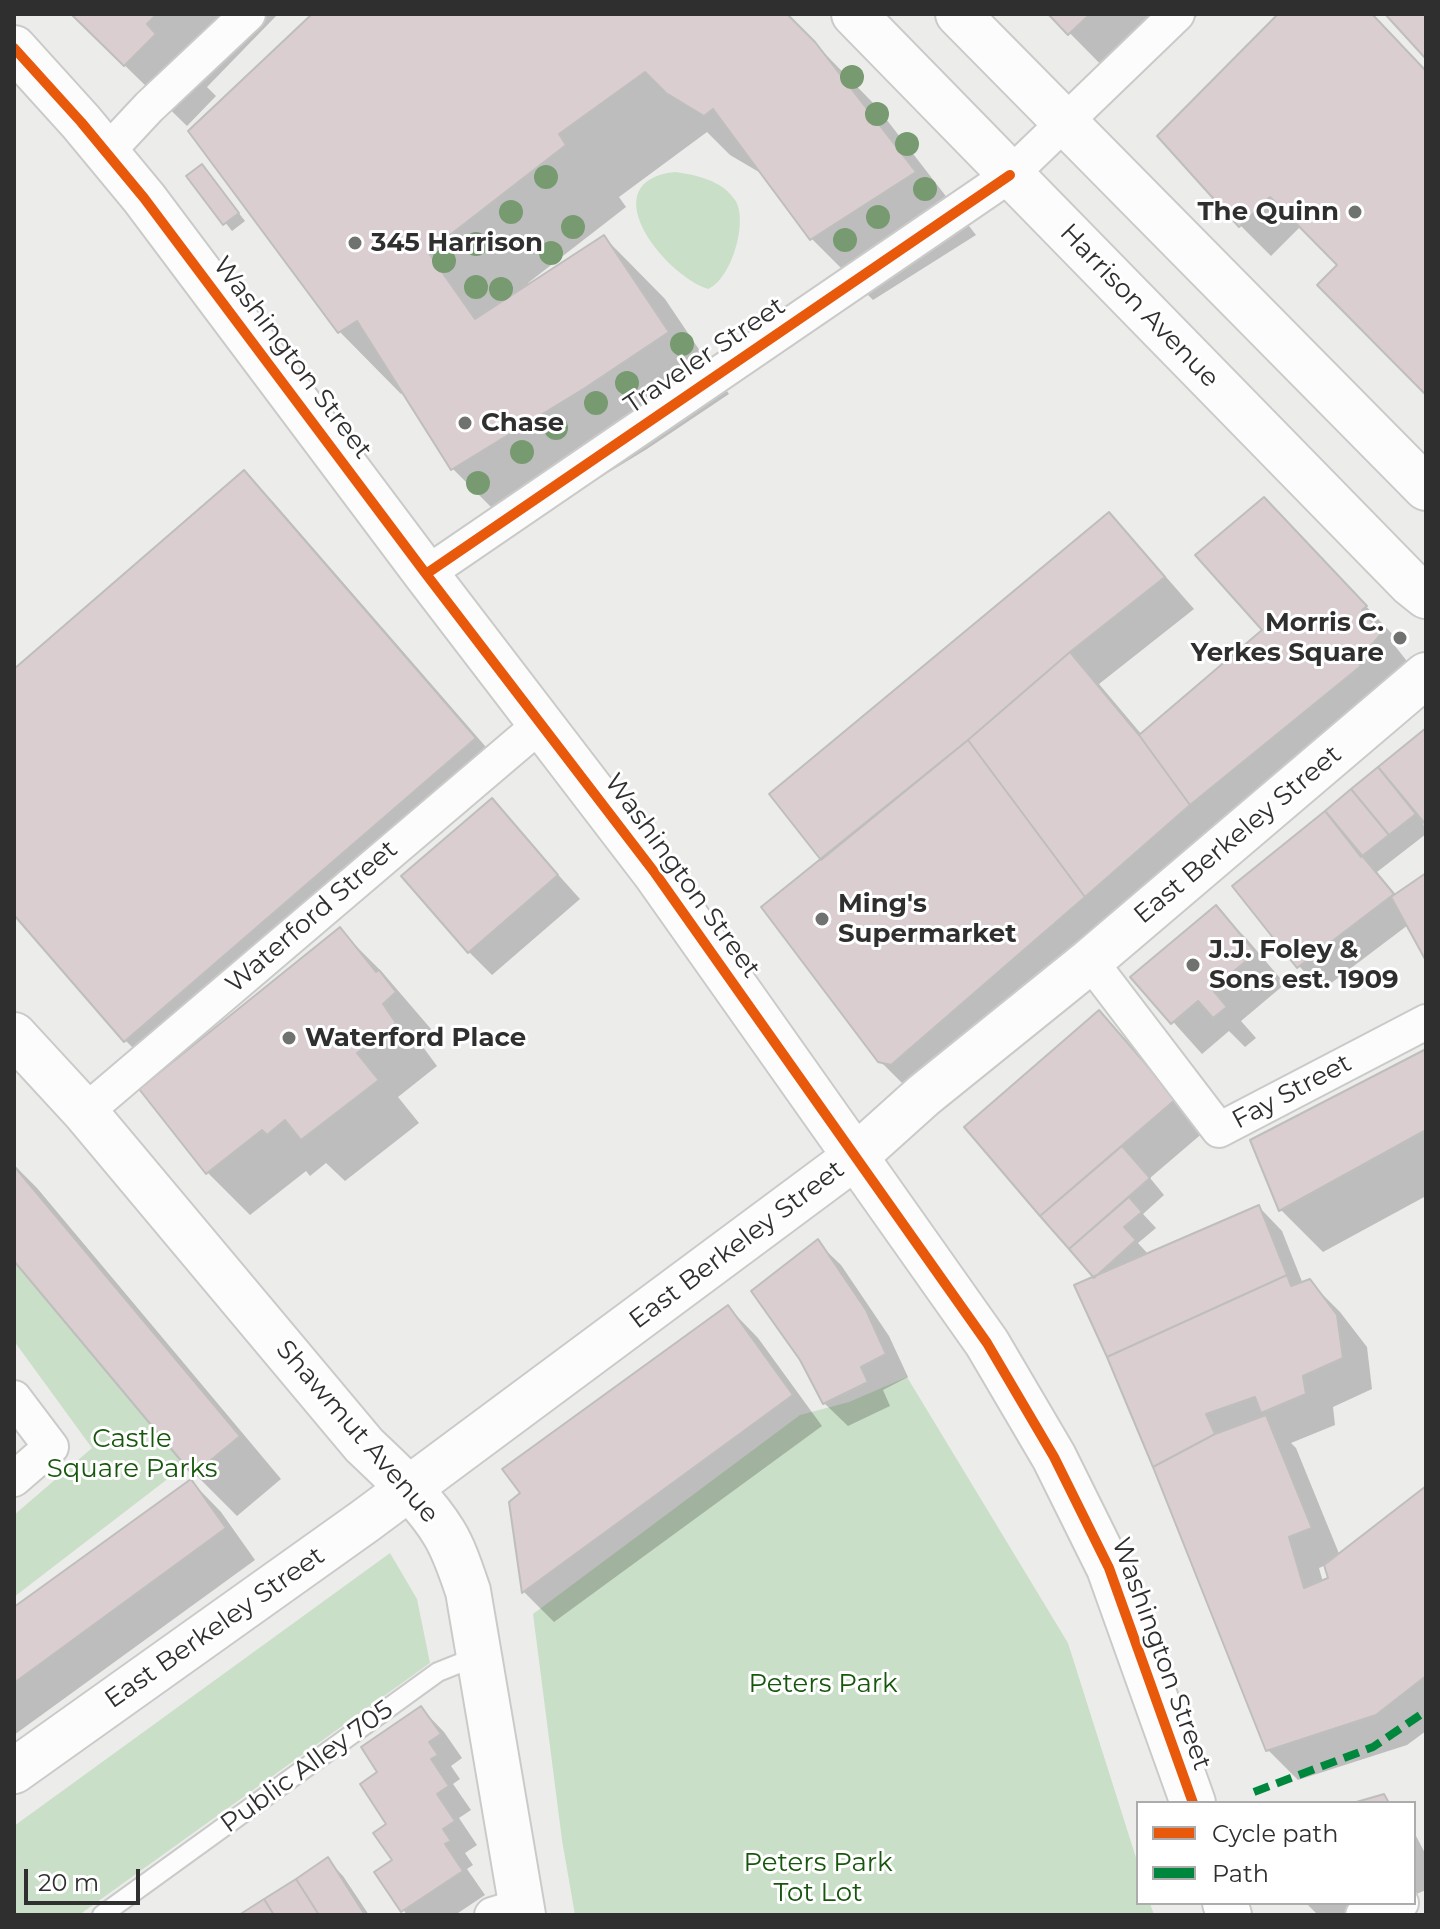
<!DOCTYPE html>
<style>
body{margin:0}
#map{position:relative;width:1440px;height:1929px;overflow:hidden;background:#ecedeb;font-family:Montserrat,sans-serif}
canvas{display:block}
.frame{position:absolute;inset:0;border:16px solid #2e2f2e;pointer-events:none}
.legend{position:absolute;left:1136px;top:1801px;width:280px;height:104px;box-sizing:border-box;background:#fff;border:2px solid #abacab;margin:0;padding:10px 14px;list-style:none;font-size:24px;color:#2e2f2e}
.legend li{display:flex;align-items:center;gap:16px;height:40px}
.legend b{width:40px;border:2px solid #abacab}
.scale{position:absolute;left:24px;top:1869px;width:116px;height:36px;box-sizing:border-box;border:4px solid #2e2f2e;border-top:0;padding-left:10px;font-size:24px;line-height:28px;white-space:nowrap;color:#2e2f2e;-webkit-text-stroke:6px #fff;paint-order:stroke}
</style>
<div id="map">
<canvas width="1440" height="1929"></canvas>
<div class="frame"></div>
<ul class="legend">
<li><b style="height:10px;background:#e8590c"></b>Cycle path</li>
<li><b style="height:10px;background:#00873e"></b>Path</li>
</ul>
<div class="scale">20 m</div>
</div>
<script>
const ctx = document.querySelector('canvas').getContext('2d');
ctx.lineJoin = 'round';
function fillPath(path, color) { ctx.fillStyle = color; ctx.fill(path, 'evenodd'); }
function strokePath(path, color, width, dash) { ctx.strokeStyle = color; ctx.lineWidth = width; ctx.lineCap = dash ? 'butt' : 'round'; ctx.setLineDash(dash || []); ctx.stroke(path); }
function label(font, color, halo, rows, align = 'center') {
  ctx.font = font + ' Montserrat,sans-serif'; ctx.lineWidth = 6; ctx.setLineDash([]); ctx.textBaseline = 'middle'; ctx.strokeStyle = halo; ctx.fillStyle = color; for (const [text, x, y, turn = 0] of rows) {
    ctx.save(); ctx.translate(x, y); ctx.rotate((+turn || 0) * Math.PI / 180); ctx.textAlign = isNaN(turn) ? turn : align; if (halo) ctx.strokeText(text, 0, 0); ctx.fillText(text, 0, 0); ctx.restore();
  }
}
const green = new Path2D(`
 M675 172C696 175 722 180 735 200 749 221 731 280 708 289 661 273 592 181 675 172Z
 M14 1250 191 1461 14 1597V1515L92 1448 14 1341Z
 M907 1377 1068 1643 1138 1864V1903H1150L1154 1915H575L562 1840 533 1614 800 1415 849 1402Z
 M390 1553 417 1599 430 1663 79 1915H14V1826Z`);
const shadow = new Path2D(`
 M72 14H278L207 87 216 96 187 126Z
 M314 14H786L876 106 976 235 873 300 812 239 764 175 730 155 707 132 619 197 626 207 528 283 530 286 604 237 665 299 729 394 647 449 514 530 453 469 404 392 401 394 340 332 190 131Z
 M1051 14H1199L1123 87Z
 M1281 14H1371L1426 72V392L1340 264 1301 226 1271 256 1240 225Z
 M202 166 245 221 232 231 189 176Z
 M244 473 274 503 505 769 156 1071 126 1041 14 912V672Z
 M1109 515 1139 546 1194 609 1099 684 1142 735 1265 630 1294 530 1396 638 1391 641 1410 665 911 1092 880 1061 824 860Z
 M1426 731V820L1423 822 1426 834 1377 872 1396 895 1426 876V957L1408 925 1322 990 1299 966 1327 813Z
 M492 801 580 899 492 975 469 952Z
 M1215 908 1246 938 1285 984 1241 1021 1256 1038 1245 1047 1229 1031 1202 1054 1133 977Z
 M340 930 382 972 437 1036 423 1047 437 1066 398 1097 419 1123 345 1181 326 1163 310 1176 306 1171 250 1215 208 1173 142 1089Z
 M1099 1012 1129 1043 1205 1131 1150 1178 1164 1195 1143 1214 1156 1228 1138 1243 1149 1255 1259 1207 1282 1231 1303 1284 1310 1282 1340 1312 1367 1347 1372 1389 1333 1407 1335 1425 1291 1443 1296 1448 1340 1556 1426 1489V1731L1407 1745 1298 1780 1268 1750 1096 1278 967 1127ZM1326 1565 1331 1579 1323 1582 1319 1568Z
 M1426 1051V1196L1323 1252 1281 1210 1253 1141Z
 M14 1165 37 1188 281 1479 237 1516 195 1474 14 1258Z
 M817 1242 841 1265 889 1336 908 1377 883 1390 890 1406 848 1426 824 1403Z
 M728 1307 758 1338 822 1426 554 1622 524 1592 511 1502Z
 M191 1481 221 1512 255 1560 14 1735V1610Z
 M421 1708 444 1732 462 1758 451 1766 460 1779 453 1784 471 1810 459 1818 477 1845 465 1853 473 1865 467 1869 485 1895 455 1915H407L377 1872 394 1860 380 1773Z
 M1414 1832 1426 1855V1890L1414 1895Z
 M328 1860 343 1876 369 1915H243Z
 M1306 1903H1389L1355 1915H1318Z`);
const building = new Path2D(`
 M71 14H157L147 24 156 34 124 66Z
 M312 14H787L815 42 916 172 810 240 713 109 704 116 666 93 645 72 559 134 566 145 428 252 475 319 604 235 669 332 585 388 451 470 357 321 338 333 188 131Z
 M1048 14H1090L1068 35Z
 M1278 14H1372L1426 71V395L1317 285 1337 265 1270 197 1239 227 1157 136Z
 M1385 14H1426V59Z
 M202 164 239 213 223 225 186 176Z
 M244 470 476 738 124 1042 14 915V669Z
 M1264 497 1367 606 1362 610 1381 634 1358 661 1361 666 1190 805 1139 735 1262 630 1195 555Z
 M1109 512 1165 577 1070 652 968 740 821 860 769 794Z
 M1070 652 1139 735 1190 805 1085 897 968 740Z
 M1426 728V825L1378 767Z
 M968 740 1085 897 891 1065 878 1062 761 907Z
 M1378 767 1416 814 1389 835 1351 789Z
 M1351 789 1389 835 1361 857 1325 811Z
 M492 798 558 875 468 953 401 876Z
 M1325 811 1394 894 1297 968 1232 886Z
 M1426 873V961L1391 897Z
 M1216 905 1256 953 1212 989 1227 1007 1213 1018 1198 1001 1171 1024 1130 977Z
 M340 927 376 972 379 970 396 992 383 1004 396 1023 357 1053 379 1080 301 1140 285 1120 267 1135 262 1130 206 1174 139 1089Z
 M1099 1010 1176 1099 1040 1216 964 1127Z
 M1426 1049V1130L1279 1211 1250 1140Z
 M1122 1146 1150 1178 1069 1249 1040 1216Z
 M14 1166 240 1436 193 1475 14 1261Z
 M1129 1197 1142 1212 1124 1227 1136 1240 1094 1278 1069 1249Z
 M1259 1205 1287 1275 1107 1357 1074 1285Z
 M818 1239 866 1310 886 1354 861 1367 868 1382 823 1404 800 1360 751 1291Z
 M1287 1275 1291 1286 1310 1279 1337 1315 1343 1358 1303 1376 1306 1394 1261 1413 1255 1397 1206 1414 1215 1434 1153 1467 1107 1357Z
 M728 1305 793 1395 522 1593 509 1502 520 1493 502 1469Z
 M1266 1415 1312 1528 1289 1537 1304 1588 1328 1578 1324 1565 1426 1486V1676L1376 1715 1266 1751 1153 1467 1215 1434Z
 M191 1479 226 1528 14 1683V1607Z
 M421 1706 441 1734 429 1742 438 1755 431 1759 449 1786 437 1794 455 1821 443 1829 451 1841 445 1844 463 1871 401 1912 374 1872 392 1860 373 1833 386 1824 360 1784 377 1772 361 1747Z
 M1384 1794 1389 1803H1353Z
 M328 1857 365 1915H319L296 1879Z
 M296 1879 319 1915H274L264 1899Z
 M264 1899 274 1915H239Z`);
const lane = new Path2D(`
 M102 1915 438 1672 478 1656`);
const street = new Path2D(`
 M107 152 149 107 248 14
 M426 574 1010 175 1177 14
 M1090 961 1219 1130 1426 1022
 M85 1112 541 724
 M14 1398 51 1447 14 1479
 M492 1915 521 1906
 M1363 1915 1401 1903`);
const secondary = new Path2D(`
 M854 14 1411 584 1426 596
 M958 14 1426 488
 M14 1035 85 1112 364 1445C392 1472 424 1500 444 1533 455 1551 461 1571 468 1591L523 1915`);
const primary = new Path2D(`
 M14 48 81 122 144 198 426 574 655 873 987 1343 1054 1457 1109 1568 1193 1803
 M14 1771 365 1521 855 1157 924 1095 1090 961 1426 675
 M1225 1903 1229 1915`);
const quiet = new Path2D(`
 M1254 1792 1373 1747 1426 1711`);
const cycleway = new Path2D(`
 M14 48 81 122 144 198 426 574 655 873 987 1343 1054 1457 1109 1568 1193 1803
 M426 574 1010 175`);
const trees = [
 [852,77],
 [877,114],
 [907,144],
 [546,177],
 [925,189],
 [511,212],
 [878,217],
 [573,227],
 [845,240],
 [476,244],
 [551,253],
 [444,261],
 [476,287],
 [501,289],
 [682,344],
 [627,383],
 [596,403],
 [556,428],
 [522,452],
 [478,483]
];
const markers = [
 [1355,212,8,"#707270"],
 [355,243,8,"#707270"],
 [465,423,8,"#707270"],
 [1400,638,8,"#707270"],
 [822,919,8,"#707270"],
 [1193,965,8,"#707270"],
 [289,1038,8,"#707270"]
];
const poiNames = [
 ["The Quinn",1339,212,"right"],
 ["345 Harrison",371,243],
 ["Chase",481,423],
 ["Morris C.",1384,623,"right"],
 ["Yerkes Square",1384,653,"right"],
 ["Ming's",838,904],
 ["Supermarket",838,934],
 ["J.J. Foley &",1209,950],
 ["Sons est. 1909",1209,980],
 ["Waterford Place",305,1038]
];
const streetNames = [
 ["Harrison Avenue",1139,306,46],
 ["Traveler Street",705,356,-34],
 ["Washington Street",292,358,53],
 ["East Berkeley Street",1238,835,-40],
 ["Washington Street",682,876,54],
 ["Waterford Street",312,917,-41],
 ["Fay Street",1292,1092,-28],
 ["East Berkeley Street",737,1245,-37],
 ["Shawmut Avenue",357,1432,49],
 ["East Berkeley Street",215,1628,-35],
 ["Washington Street",1161,1654,70],
 ["Public Alley 705",307,1767,-36]
];
const parkNames = [
 ["Castle",132,1439],
 ["Square Parks",132,1469],
 ["Peters Park",823,1684],
 ["Peters Park",818,1863],
 ["Tot Lot",818,1893]
];
fillPath(green, '#cadfc7');
fillPath(shadow, '#0003');
fillPath(building, '#dbced1');
strokePath(building, '#bebebd', 2);
strokePath(lane, '#cacbc9', 22);
strokePath(street, '#cacbc9', 38);
strokePath(secondary, '#cacbc9', 48);
strokePath(primary, '#cacbc9', 48);
strokePath(lane, '#fcfcfc', 18);
strokePath(street, '#fcfcfc', 34);
strokePath(secondary, '#fcfcfc', 44);
strokePath(primary, '#fcfcfc', 44);
strokePath(quiet, '#00873e', 8, [16, 8]);
strokePath(cycleway, '#e8590c', 10);
ctx.fillStyle = '#779a71';
for (const [x, y] of trees) { ctx.beginPath(); ctx.arc(x, y, 12, 0, 2 * Math.PI); ctx.fill(); }
for (const [x, y, r, color] of markers) { const dot = new Path2D(); dot.arc(x, y, r, 0, 2 * Math.PI); ctx.fillStyle = color; ctx.fill(dot); strokePath(dot, '#fff', 3); }
label('bold 26px', '#2e2f2e', '#fff', poiNames, 'left');
label('26px', '#2e2f2e', '#fff', streetNames);
label('26px', '#17570d', '#fff', parkNames);
</script>
